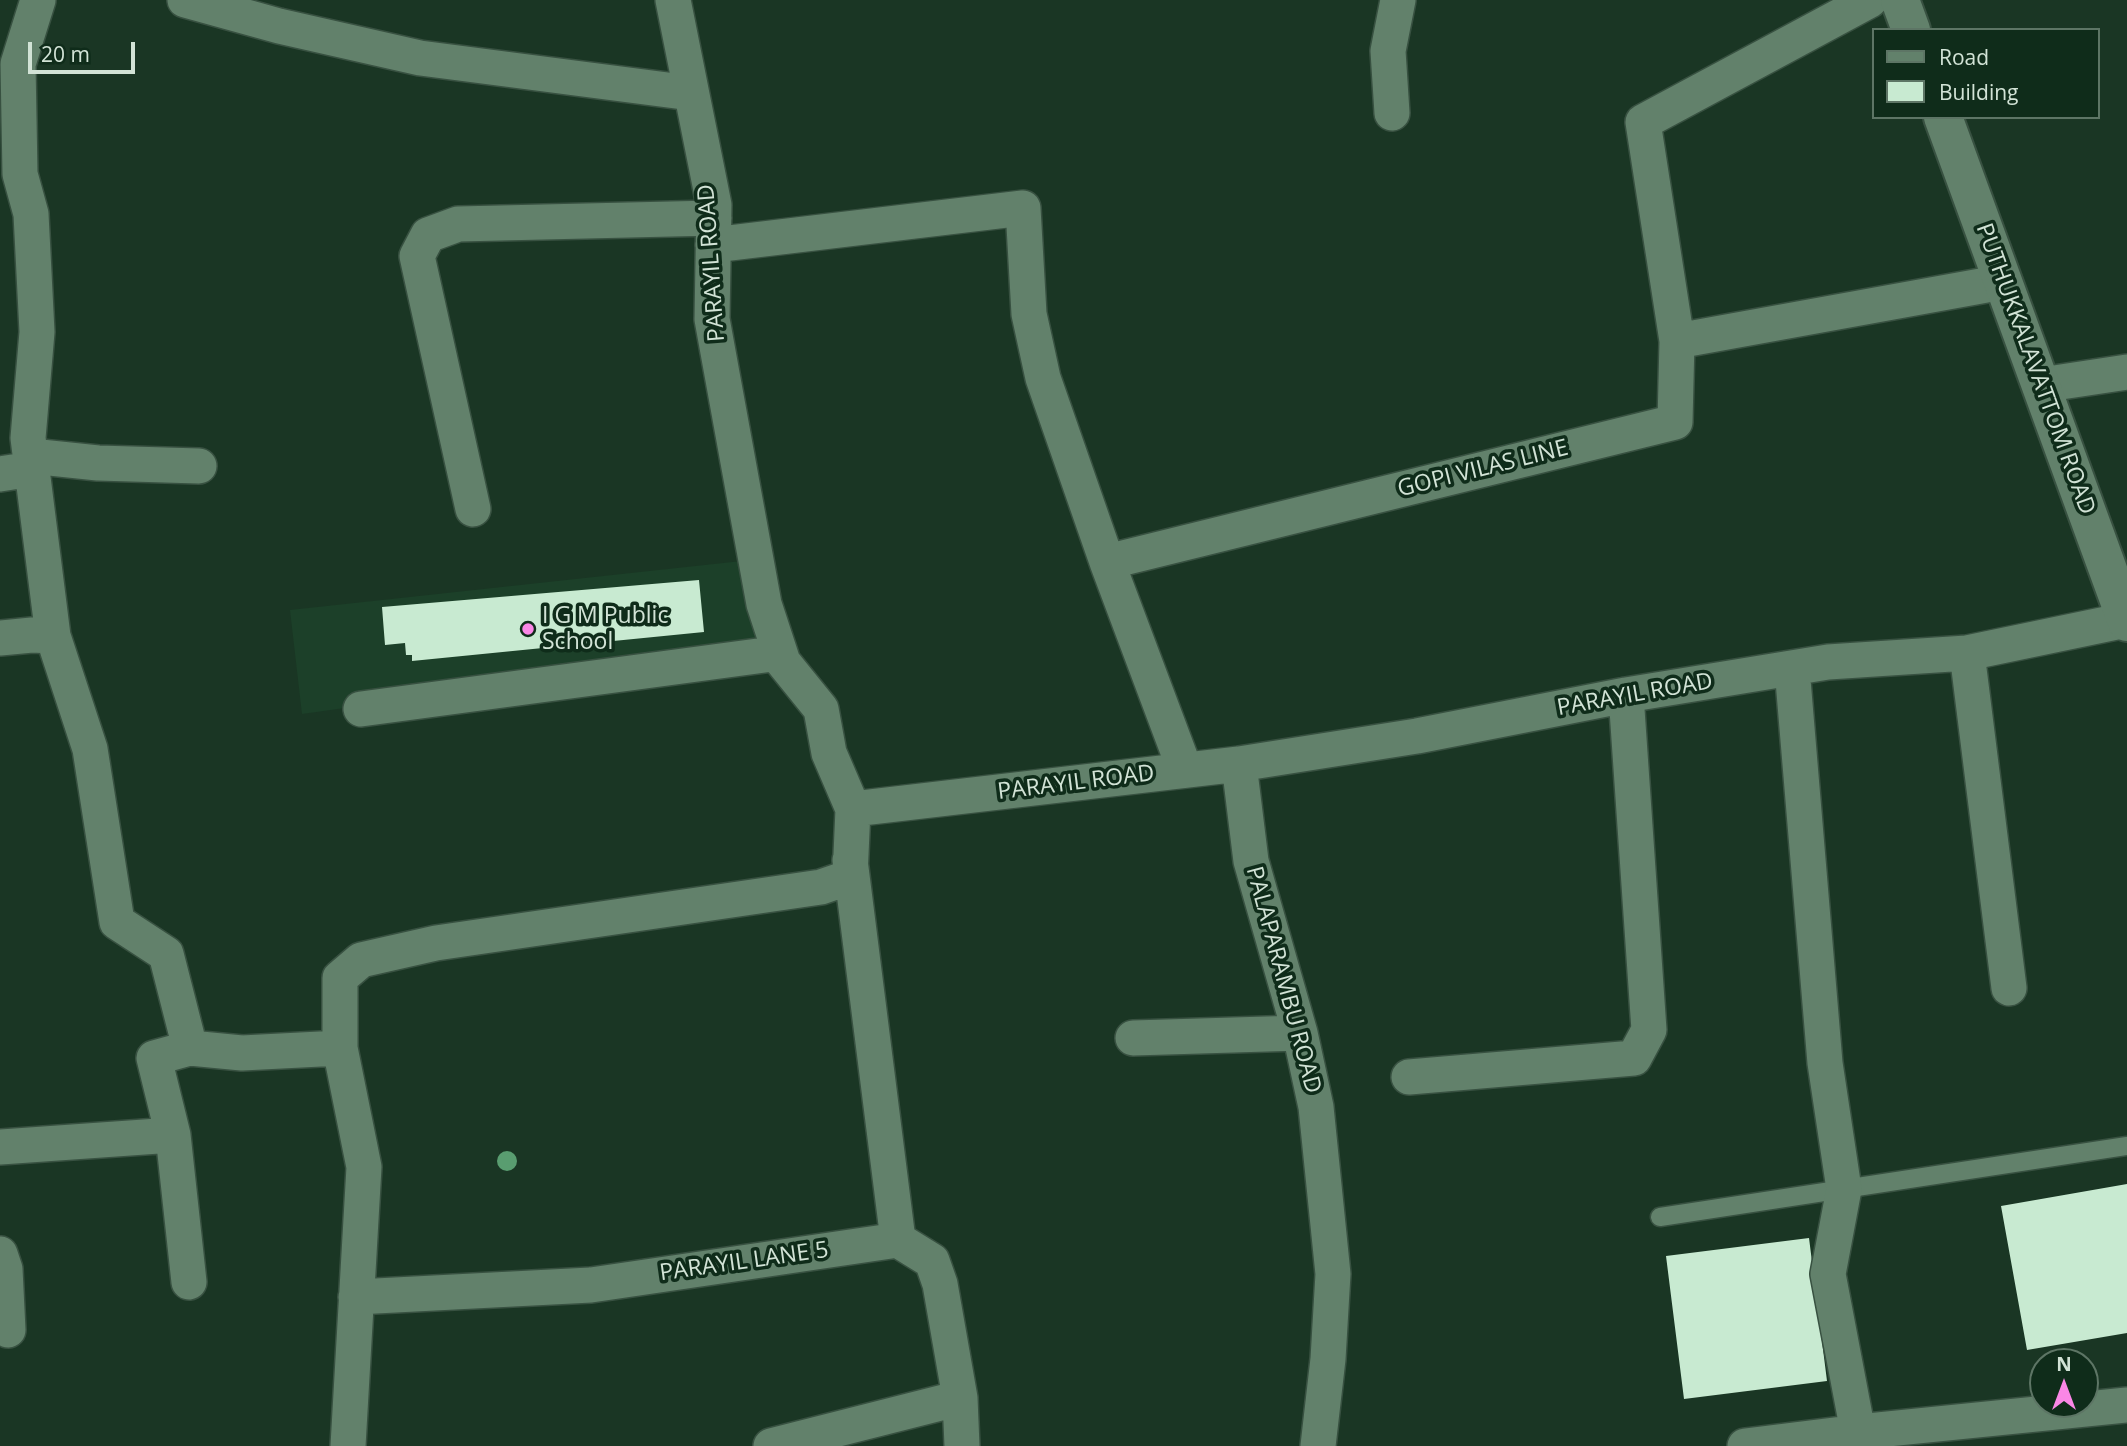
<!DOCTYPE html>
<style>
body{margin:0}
#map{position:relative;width:2127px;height:1446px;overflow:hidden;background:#1a3624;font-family:"Open Sans",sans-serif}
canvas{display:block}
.legend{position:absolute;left:1872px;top:28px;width:228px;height:91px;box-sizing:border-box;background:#0f2c1a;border:2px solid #5d7565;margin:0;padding:9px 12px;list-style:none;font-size:21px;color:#d2e3d6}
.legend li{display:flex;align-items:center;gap:14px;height:35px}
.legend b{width:35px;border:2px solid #5d7565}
.north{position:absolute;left:2029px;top:1348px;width:70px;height:70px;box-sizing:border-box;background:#0f2c1a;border:2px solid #5d7565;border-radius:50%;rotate:0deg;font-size:19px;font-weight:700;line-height:28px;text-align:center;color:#d2e3d6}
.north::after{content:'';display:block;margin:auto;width:24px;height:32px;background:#fa87e6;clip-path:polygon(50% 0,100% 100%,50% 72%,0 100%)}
.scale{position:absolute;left:28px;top:42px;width:107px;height:32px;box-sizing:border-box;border:4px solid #d2e3d6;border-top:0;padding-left:9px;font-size:21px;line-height:24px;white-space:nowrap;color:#d2e3d6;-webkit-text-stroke:5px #0f2c1a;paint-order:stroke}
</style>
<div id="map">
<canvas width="2127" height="1446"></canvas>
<ul class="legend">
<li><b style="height:9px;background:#62816b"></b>Road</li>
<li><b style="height:19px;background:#c8ead1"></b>Building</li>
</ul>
<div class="north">N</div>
<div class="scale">20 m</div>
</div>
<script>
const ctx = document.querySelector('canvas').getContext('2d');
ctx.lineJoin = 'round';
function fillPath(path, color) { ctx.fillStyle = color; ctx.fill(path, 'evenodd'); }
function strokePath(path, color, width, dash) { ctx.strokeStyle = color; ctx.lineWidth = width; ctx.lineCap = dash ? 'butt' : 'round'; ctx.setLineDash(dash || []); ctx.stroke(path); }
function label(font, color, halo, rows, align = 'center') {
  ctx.font = font + ' "Open Sans",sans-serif'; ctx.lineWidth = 7; ctx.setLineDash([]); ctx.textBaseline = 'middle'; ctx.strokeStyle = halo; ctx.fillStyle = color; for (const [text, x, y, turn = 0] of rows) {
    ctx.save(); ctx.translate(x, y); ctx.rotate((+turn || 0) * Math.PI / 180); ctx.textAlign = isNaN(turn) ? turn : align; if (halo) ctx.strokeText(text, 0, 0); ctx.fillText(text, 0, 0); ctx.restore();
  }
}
const built = new Path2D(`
 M751 560 767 649 302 714 290 610Z`);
const building = new Path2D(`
 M699 580 704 632 412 661V655H406L405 643 385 645 382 607Z
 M2127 1184V1333L2027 1350 2001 1206Z
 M1809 1238 1827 1381 1684 1399 1666 1256Z`);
const service = new Path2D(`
 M1660 1217 2127 1146`);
const minor = new Path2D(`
 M185 0 279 26 420 58 691 93
 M673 0 714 205 712 319 764 604 783 662 821 709 829 753 853 809 1239 764 1417 736 1626 695 1828 662 1967 653 2126 620
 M1392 113 1388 51 1398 0
 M713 245 1023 208 1029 314 1043 378 1107 562
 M1677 341 1643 122 1870 0
 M2041 385 2127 372
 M31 456 98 463 199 466
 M0 474 32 469
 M473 509 417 256 428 235 458 224 714 218
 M0 638 32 635 53 636
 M1967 653 2009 988
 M1792 668 1825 1063 1844 1189 1828 1274 1858 1432 2127 1405
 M361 709 780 653
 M1239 764 1251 861 1300 1033 1316 1107 1333 1274 1328 1359 1318 1446
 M1185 770 1107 562 1675 422 1677 341 2003 282
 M850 860 898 1240 932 1261 940 1284 960 1398 962 1446
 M1133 1038 1300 1033
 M190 1048 242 1053 340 1048
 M1409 1077 1634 1058 1649 1030 1626 695
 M173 1135 189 1282
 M0 1147 173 1135 154 1058 190 1048 166 954 117 922 90 749 53 636 28 438 37 332 31 214 20 174 18 64 38 0
 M0 1254 5 1269 8 1330
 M356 1297 591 1285 898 1240
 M348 1446 364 1167 340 1048V978L361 960 436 943 821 887 850 877 853 809
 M771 1446 960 1398
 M1745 1446 1858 1432`);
const tertiary = new Path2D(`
 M1900 0 1911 30
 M1943 117 2127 622`);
const trees = [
 [507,1161]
];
const markers = [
 [528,629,7,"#fa87e6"]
];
const streetNames = [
 ["PARAYIL ROAD",712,263,-94],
 ["PUTHUKKALAVATTOM ROAD",2035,369,70],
 ["GOPI VILAS LINE",1483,469,-14],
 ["PARAYIL ROAD",1635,695,-10],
 ["PARAYIL ROAD",1076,783,-7],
 ["PALAPARAMBU ROAD",1283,980,75],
 ["PARAYIL LANE 5",744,1262,-8]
];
const poiNames = [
 ["I G M Public",542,616],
 ["School",542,642]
];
fillPath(built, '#1c4029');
fillPath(building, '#c8ead1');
strokePath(service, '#385141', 21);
strokePath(minor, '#385141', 38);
strokePath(tertiary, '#385141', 42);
strokePath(service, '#62816b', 18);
strokePath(minor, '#62816b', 35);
strokePath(tertiary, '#62816b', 38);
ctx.fillStyle = '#599d70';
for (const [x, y] of trees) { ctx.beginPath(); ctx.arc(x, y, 10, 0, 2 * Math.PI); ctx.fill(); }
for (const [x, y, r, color] of markers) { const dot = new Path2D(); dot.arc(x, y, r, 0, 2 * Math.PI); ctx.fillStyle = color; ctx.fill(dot); strokePath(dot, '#0f2c1a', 2.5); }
label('23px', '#d2e3d6', '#0f2c1a', streetNames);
label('23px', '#d2e3d6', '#0f2c1a', poiNames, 'left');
</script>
